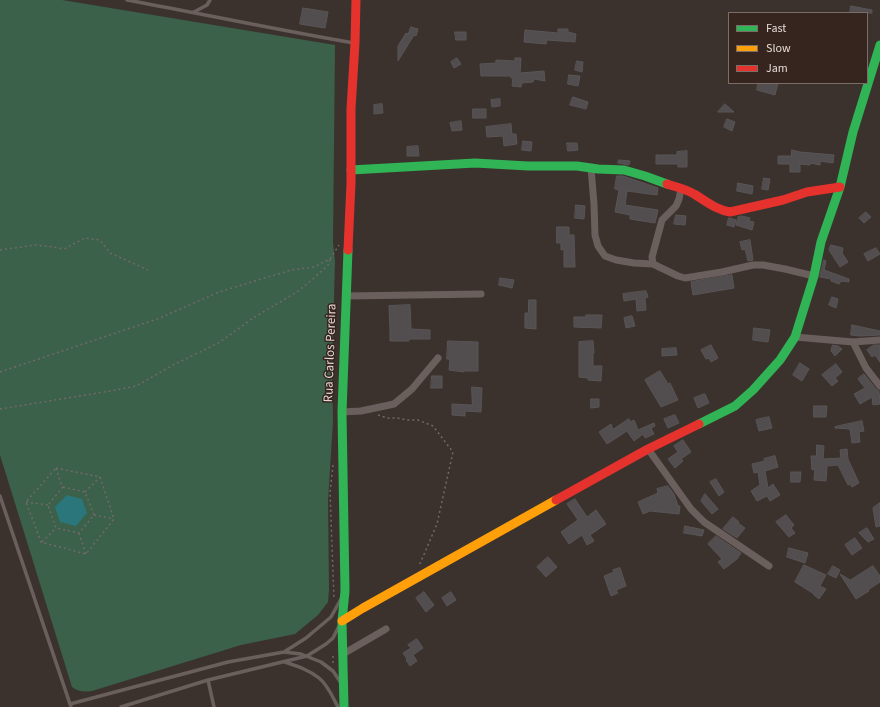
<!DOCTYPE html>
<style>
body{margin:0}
#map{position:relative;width:880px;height:707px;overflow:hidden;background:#3b322e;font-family:"Source Sans 3",sans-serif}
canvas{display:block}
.legend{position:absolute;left:728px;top:12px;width:140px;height:72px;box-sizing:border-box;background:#36251f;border:1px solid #7b6d67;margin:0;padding:5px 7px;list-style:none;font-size:12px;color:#e3d8d4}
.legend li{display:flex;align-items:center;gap:8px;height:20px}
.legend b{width:20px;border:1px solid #7b6d67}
</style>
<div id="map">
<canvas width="880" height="707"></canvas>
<ul class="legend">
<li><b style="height:5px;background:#30b455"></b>Fast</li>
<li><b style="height:5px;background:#ff9f0a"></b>Slow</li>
<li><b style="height:5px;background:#e5322d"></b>Jam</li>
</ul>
</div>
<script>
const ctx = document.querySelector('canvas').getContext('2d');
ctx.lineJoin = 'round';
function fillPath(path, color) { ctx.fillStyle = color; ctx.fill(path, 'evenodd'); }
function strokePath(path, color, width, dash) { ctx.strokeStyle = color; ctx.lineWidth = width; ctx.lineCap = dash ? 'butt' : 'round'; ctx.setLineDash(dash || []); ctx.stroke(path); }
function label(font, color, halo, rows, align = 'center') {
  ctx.font = font + ' "Source Sans 3",sans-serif'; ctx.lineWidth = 3; ctx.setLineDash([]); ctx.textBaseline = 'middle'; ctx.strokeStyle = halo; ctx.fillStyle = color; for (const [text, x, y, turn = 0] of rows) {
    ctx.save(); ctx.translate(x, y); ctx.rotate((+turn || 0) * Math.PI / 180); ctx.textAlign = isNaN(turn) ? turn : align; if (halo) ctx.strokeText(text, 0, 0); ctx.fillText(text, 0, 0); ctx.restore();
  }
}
const green = new Path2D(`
 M0 0H62L335 45 333 243 335 261 332 372 333 421 328 501 329 590 328 602 318 615 295 634 241 645 92 691C84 692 79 692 72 687L0 455Z`);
const water = new Path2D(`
 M67 495 82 499 87 513 76 526 60 522 55 507Z`);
const building = new Path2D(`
 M851 6 872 10V13H850Z
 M303 8 328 12 325 28 300 24Z
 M411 27 418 29 416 36 414 35 398 61V46L406 33 408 34Z
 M558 29H568V32L576 34 575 42 547 40 546 44 524 42 525 30 558 33Z
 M455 32H466V40H456Z
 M457 58 461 64 454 68 451 62Z
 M515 58H521L520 73 544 71 545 81 534 79 533 82 522 83 521 87 512 86 513 78H511V76H481L480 64 496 63V60L515 61Z
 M577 61 583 62 582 72 575 70Z
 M569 75 580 76 578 86 568 84Z
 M758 83H778L775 95 757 90Z
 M573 97 588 102 586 109 570 105Z
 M500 99V106L492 107 491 100Z
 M382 104 383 113 374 114V105Z
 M725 104 734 112H718Z
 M473 109H486V118H473Z
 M727 119 735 122 732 131 724 127Z
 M461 121 462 130 452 131 450 123Z
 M511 124 512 134H516L517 144 504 146 503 136 487 137 486 127Z
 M523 141 532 142 531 151 522 150Z
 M567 143H577L578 150 568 151Z
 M418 146 419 156H407V147Z
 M792 150 800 152 834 155 833 163 820 161V165L810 163V165L800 164V172H790V164H778V156H791Z
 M687 151V167H678V164H656V155H677V152Z
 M619 160 630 161 629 165 618 163Z
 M617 176H623L658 188 657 195 627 191 625 205 658 210 655 223 630 219V215L615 212 619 190 615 189Z
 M764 178 770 179 768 190 762 189Z
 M738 183 753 186 752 194 737 191Z
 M576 205 585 206 584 219 575 218Z
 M866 212 871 217 864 223 859 218Z
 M676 215 686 216 685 225 674 224Z
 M742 216 750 218 749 221 754 222 752 230 736 225 738 217Z
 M729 218 736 220 734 227 727 225Z
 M557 227H569V235H574L575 267H564V249L561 250V243H557Z
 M750 240 753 260 748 261 745 249 742 250 740 242Z
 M831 245 843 248 842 253 848 262 840 267 829 250Z
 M876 248 880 254 868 261 864 254Z
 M824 260 826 261 824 270 849 279V282L841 281 839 284 831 281V279L820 277Z
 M732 275 734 288 693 295 691 282Z
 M500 278 514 280 512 288 499 285Z
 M646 291 648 297 645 298 646 310 637 311 636 299 624 301 623 294Z
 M832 297 838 299 836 308 829 305Z
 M529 300H536V329L525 328V313H528Z
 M410 305 411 329 430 330V339H409V341H390V329L389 306Z
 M586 315H602L601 328 574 327V317H586Z
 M632 316 635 326 626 328 624 318Z
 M852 325 880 331V335L860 336 851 335Z
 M754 328 770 330 768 342 753 340Z
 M448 341 478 342V371H464V372L449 370 450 359H447Z
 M593 341 594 353H593V366H602L601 381 588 380V378L579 377V342Z
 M711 345 718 358 711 362 709 358 706 359 701 350Z
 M833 345 838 346 842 349 835 356 831 351Z
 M874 345H880V362L875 355 872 357 867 350Z
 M676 348 677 355 662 356V349Z
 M800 363 809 369 802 381 793 375Z
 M836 364 842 372 835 378 838 381 832 386 822 375Z
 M660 371 668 384 670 383 678 400 661 407 645 380Z
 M864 374 876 389 879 391V395L880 394V404L873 405 872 397 860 404 854 394 865 388 858 379Z
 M432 376H442V388H431Z
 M472 387 482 388 481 412 465 411V416L452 415V404L472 405Z
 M705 394 709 403 698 408 694 398Z
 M591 399H599V407L591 408Z
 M814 406H827L826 417H814Z
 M675 415 679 423 668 428 664 419Z
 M769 417 772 428 759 431 756 420Z
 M629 419 630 422 634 420 638 430 654 423 655 426 651 428 654 434 645 438 643 434 634 441 627 431 607 444 599 432 611 424 613 429Z
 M862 421 864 431 859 432 860 442 852 443 850 429 835 428V427Z
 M683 440 691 452 681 459 683 461 675 468 668 459 678 452 674 446Z
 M817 445 824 446 823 459 841 458 840 450 847 449 848 459 859 483 852 487 850 484 848 485 838 465 827 466 826 481 814 480 815 469 812 470 811 456H816Z
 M775 456 778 467 765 471 768 488 773 484 780 495 770 501 767 496 757 501 751 491 760 485 758 472 754 473 752 464 765 461 764 459Z
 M791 472H801L800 482H791Z
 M716 479 724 492 719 496 710 482Z
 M668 486 674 494 678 506H680L679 514 650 511 643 514 638 502 658 493 657 489Z
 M705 494 718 509 712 514 701 501Z
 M575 499 587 517 596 510 606 524 590 535 594 541 587 545 582 535 569 544 561 532 578 520 567 504Z
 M880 503V526L876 527 873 508Z
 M786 515 794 525 791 528 795 533 789 537 776 522Z
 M733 517 739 522 738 523 745 528 737 538 723 529Z
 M685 526 704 530 702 536 684 533Z
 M867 528 874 539 868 542 859 533Z
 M716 536 741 553 737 559 724 569 718 562 722 559 708 544Z
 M855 538 862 548 852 555 845 545Z
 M789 548 808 553 805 563 787 557Z
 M548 557 557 567 546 577 537 567Z
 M804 565 826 575 820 586 826 589 819 599 814 595V594L795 582Z
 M833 566 840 570 836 578 828 574Z
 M873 566 880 576V582L868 590 869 591 856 599 840 574 850 580Z
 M620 568 626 586 616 590 618 593 611 596 604 576 614 572 613 570Z
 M424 592 434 605 426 612 416 598Z
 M451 592 456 600 447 606 442 598Z
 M417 639 423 648 413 655 417 661 410 666 406 660 407 659 403 653 411 648 408 645Z`);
const path = new Path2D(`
 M0 250 36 245 53 247 64 249 85 238 100 240 110 253 148 270
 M0 372 160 318 219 292 291 270 314 267 330 259 339 245
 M0 409 116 390 136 386 175 364 196 354 220 342 253 318 297 292 314 278 329 264 330 259
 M378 415 387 418H397L407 420H418L433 426 453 452 437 524 419 566
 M333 465 330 492 334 599
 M56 468 100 477 114 519 86 554 41 542 26 502Z
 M56 468 62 487
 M63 487 85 492 94 515 79 533 56 528 48 505Z
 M85 492 100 477
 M26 502 48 505
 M94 515 114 519
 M79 533 86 554
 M42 542 56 528
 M333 663V654`);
const lane = new Path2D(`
 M127 0C203 14 278 30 354 43
 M194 12 207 5 210 0
 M0 496 71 707
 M284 652 306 638 331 617 341 599
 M285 662C297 666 309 670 319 678 328 685 333 698 338 707
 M208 680 214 707
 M70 704 228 662 284 652 301 654 321 662 333 671 341 683
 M121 707 208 680 307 656 326 644 333 638 339 626`);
const street = new Path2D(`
 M591 168 594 204 595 235 598 246 605 256 616 260 634 263 653 264 678 276 685 278 722 272 753 265H763L785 269 814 276
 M653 264 652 257 662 220 676 206 679 199 681 189
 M346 296 481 294
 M795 337 853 342 880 340
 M853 342 866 368 880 386
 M342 412 361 411 394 404 412 389 438 358
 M648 449 691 509 704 522 738 545 769 566
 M343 654 386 629`);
const fast = new Path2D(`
 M351 170 475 163 528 166H577L598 169 624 170 645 176 667 184
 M699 424 735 406 753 390 780 360 795 337 814 276 821 242 840 187 853 132 880 45
 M344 707 342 621 345 591 342 412 348 250`);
const slow = new Path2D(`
 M342 621 363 608 556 500`);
const jam = new Path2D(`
 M667 184C676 187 686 189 694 194 706 201 716 210 730 212L783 200 807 192 840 187
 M348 250 351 183V109L355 43 356 0
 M556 500 648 449 699 424`);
const streetNames = [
 ["Rua Carlos Pereira",331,353,-88]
];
fillPath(green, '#3b614a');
fillPath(water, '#2a767a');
fillPath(building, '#524d4e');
strokePath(building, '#595557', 1);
strokePath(path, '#726968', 1.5, [2, 3]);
strokePath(lane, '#6b5f5e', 3.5);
strokePath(street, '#6b5f5e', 7);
strokePath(fast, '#30b455', 9);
strokePath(slow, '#ff9f0a', 9);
strokePath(jam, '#e5322d', 9);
label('13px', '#e3d8d4', '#36251f', streetNames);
</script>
